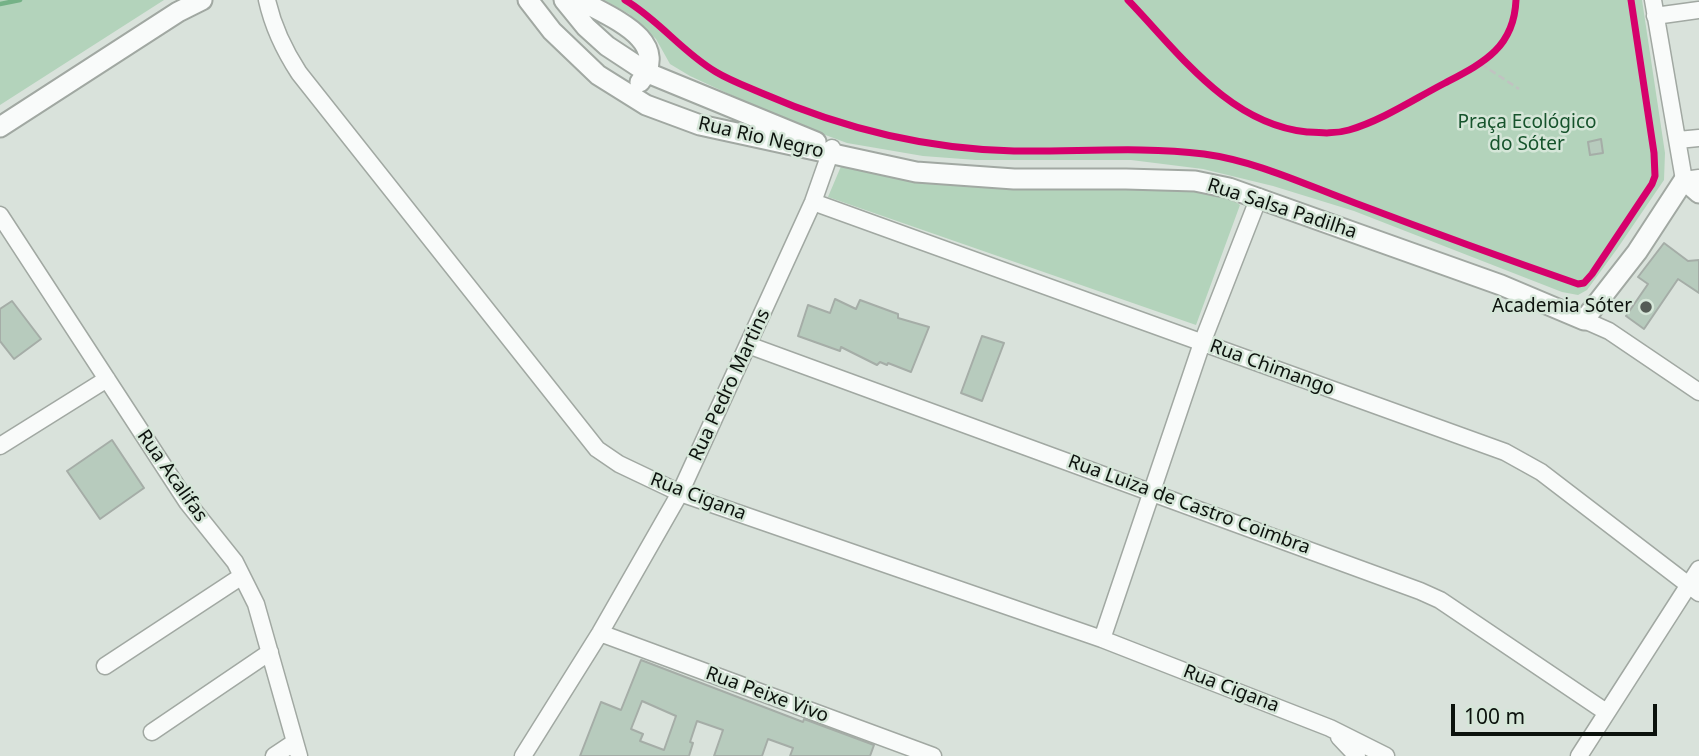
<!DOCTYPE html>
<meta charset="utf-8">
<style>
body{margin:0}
#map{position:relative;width:1699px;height:756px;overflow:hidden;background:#d9e2db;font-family:"Noto Sans",sans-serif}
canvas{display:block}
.scale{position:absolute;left:1451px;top:704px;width:206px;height:32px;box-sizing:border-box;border:4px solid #0c120d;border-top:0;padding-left:9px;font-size:21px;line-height:24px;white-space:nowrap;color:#0c120d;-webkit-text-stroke:5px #d5e6d8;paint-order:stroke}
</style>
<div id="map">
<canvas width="1699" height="756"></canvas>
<div class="scale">100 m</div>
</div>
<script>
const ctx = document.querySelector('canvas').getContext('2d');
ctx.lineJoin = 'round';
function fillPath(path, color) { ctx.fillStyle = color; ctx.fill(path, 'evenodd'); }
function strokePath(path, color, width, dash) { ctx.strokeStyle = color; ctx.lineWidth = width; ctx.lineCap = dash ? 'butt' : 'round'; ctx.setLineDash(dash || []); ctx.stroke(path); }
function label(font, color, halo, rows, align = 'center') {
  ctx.font = font + ' "Noto Sans",sans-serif'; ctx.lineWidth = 5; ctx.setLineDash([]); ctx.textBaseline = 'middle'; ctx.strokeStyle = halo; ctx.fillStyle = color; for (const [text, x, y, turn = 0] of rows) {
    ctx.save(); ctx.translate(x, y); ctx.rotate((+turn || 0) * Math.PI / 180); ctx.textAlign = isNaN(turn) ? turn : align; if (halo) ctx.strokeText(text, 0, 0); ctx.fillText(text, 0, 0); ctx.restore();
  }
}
const green = new Path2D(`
 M0 0H164L0 105Z
 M604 0H1642L1665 153 1664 180 1617 249 1587 290 1578 295 1562 292 1354 211 1273 186 1203 169 1131 160H976L923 156 847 143 785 120 690 76 670 64 656 39 629 14Z
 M842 164 1195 189 1225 195 1240 205 1196 325 828 197Z`);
const stream = new Path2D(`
 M0 4 20 0`);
const building = new Path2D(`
 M1601 139 1603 153 1590 155 1588 142Z
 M1664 243 1688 261 1699 260V293L1678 279 1644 329 1626 316 1648 284 1638 277Z
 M835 299 856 309 860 300 898 314V318L929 327 911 372 888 363 887 365 880 362 877 365 841 347 840 351 798 336 808 305 830 313Z
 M12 301 41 339 14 359 0 341V309Z
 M982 336 1004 343 982 401 961 393Z
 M112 440 144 488 100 519 67 471Z
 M641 660 803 722 804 719 874 745 870 756H790L793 748 768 739 762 756H714L723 730 697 721 690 742 693 743 689 756H580L601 702 621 710ZM642 701 676 716 664 750 640 741 643 734 631 729Z`);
const path = new Path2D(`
 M1481 64 1519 89`);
const minor = new Path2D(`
 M267 0C273 27 284 50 299 73L597 449 619 464 680 493 1102 639 1330 728 1386 756
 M1653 0 1684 180 1699 178
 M1655 16 1699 10
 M1678 140 1699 138
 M813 202 1505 452 1541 472 1699 593
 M0 215 187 502 235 562 256 604 299 756
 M1584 320 1609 331 1699 392
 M748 345 1420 591 1440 600 1606 712
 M0 446 107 379
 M600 633 933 756
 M1102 639 1202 343 1259 197
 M105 666 242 576
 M152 732 270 652
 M1339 737 1357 756
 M274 756 295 742
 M523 756 600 633 680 493 813 202 832 148
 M1579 756 1699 569`);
const major = new Path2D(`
 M528 0 552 31 598 75 646 105 700 125 916 172 1014 179H1126L1195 181 1229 188 1501 285 1584 320 1637 252 1684 180 1699 193
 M564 0 586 27 607 46 648 73 816 142
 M580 0C609 17 673 40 640 82
 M0 127 178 12 202 0`);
const cycleway = new Path2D(`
 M625 0C659 20 682 52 716 72 731 81 748 87 764 94 844 129 927 149 1014 151 1078 152 1141 146 1204 154 1256 161 1306 185 1355 203 1429 231 1503 258 1578 284L1584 283 1592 274 1652 184 1655 176 1654 153 1631 0
 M1128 0C1179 53 1229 124 1307 132 1322 133 1335 134 1349 130 1383 120 1414 99 1445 83 1483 63 1514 48 1516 0`);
const markers = [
 [1646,307,7,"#545b55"]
];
const parkNames = [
 ["Praça Ecológico",1527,123],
 ["do Sóter",1527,145]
];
const streetNames = [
 ["Rua Rio Negro",761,138,13],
 ["Rua Salsa Padilha",1282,209,18],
 ["Rua Chimango",1272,368,20],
 ["Rua Pedro Martins",730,385,-65],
 ["Rua Acalifas",172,476,55],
 ["Rua Cigana",698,497,21],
 ["Rua Luiza de Castro Coimbra",1189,505,20],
 ["Rua Cigana",1231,689,21],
 ["Rua Peixe Vivo",767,695,20]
];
const poiNames = [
 ["Academia Sóter",1632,307]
];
fillPath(green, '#b3d3bb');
strokePath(stream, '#75b287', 4.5);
fillPath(building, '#b7cbbd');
strokePath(building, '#a5ada7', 2);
strokePath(minor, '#a1a8a2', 19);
strokePath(major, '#a1a8a2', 23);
strokePath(path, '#c0c3c1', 2.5, [7, 3.5]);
strokePath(minor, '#f9fbfa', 16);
strokePath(major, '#f9fbfa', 19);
strokePath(cycleway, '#d6006c', 7);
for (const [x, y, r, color] of markers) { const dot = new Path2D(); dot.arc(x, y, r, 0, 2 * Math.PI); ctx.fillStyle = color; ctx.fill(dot); strokePath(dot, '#d5e6d8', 2.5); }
label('19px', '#16532c', '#d5e6d8', parkNames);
label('19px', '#0c120d', '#d5e6d8', streetNames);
label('19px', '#0c120d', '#d5e6d8', poiNames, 'right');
</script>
